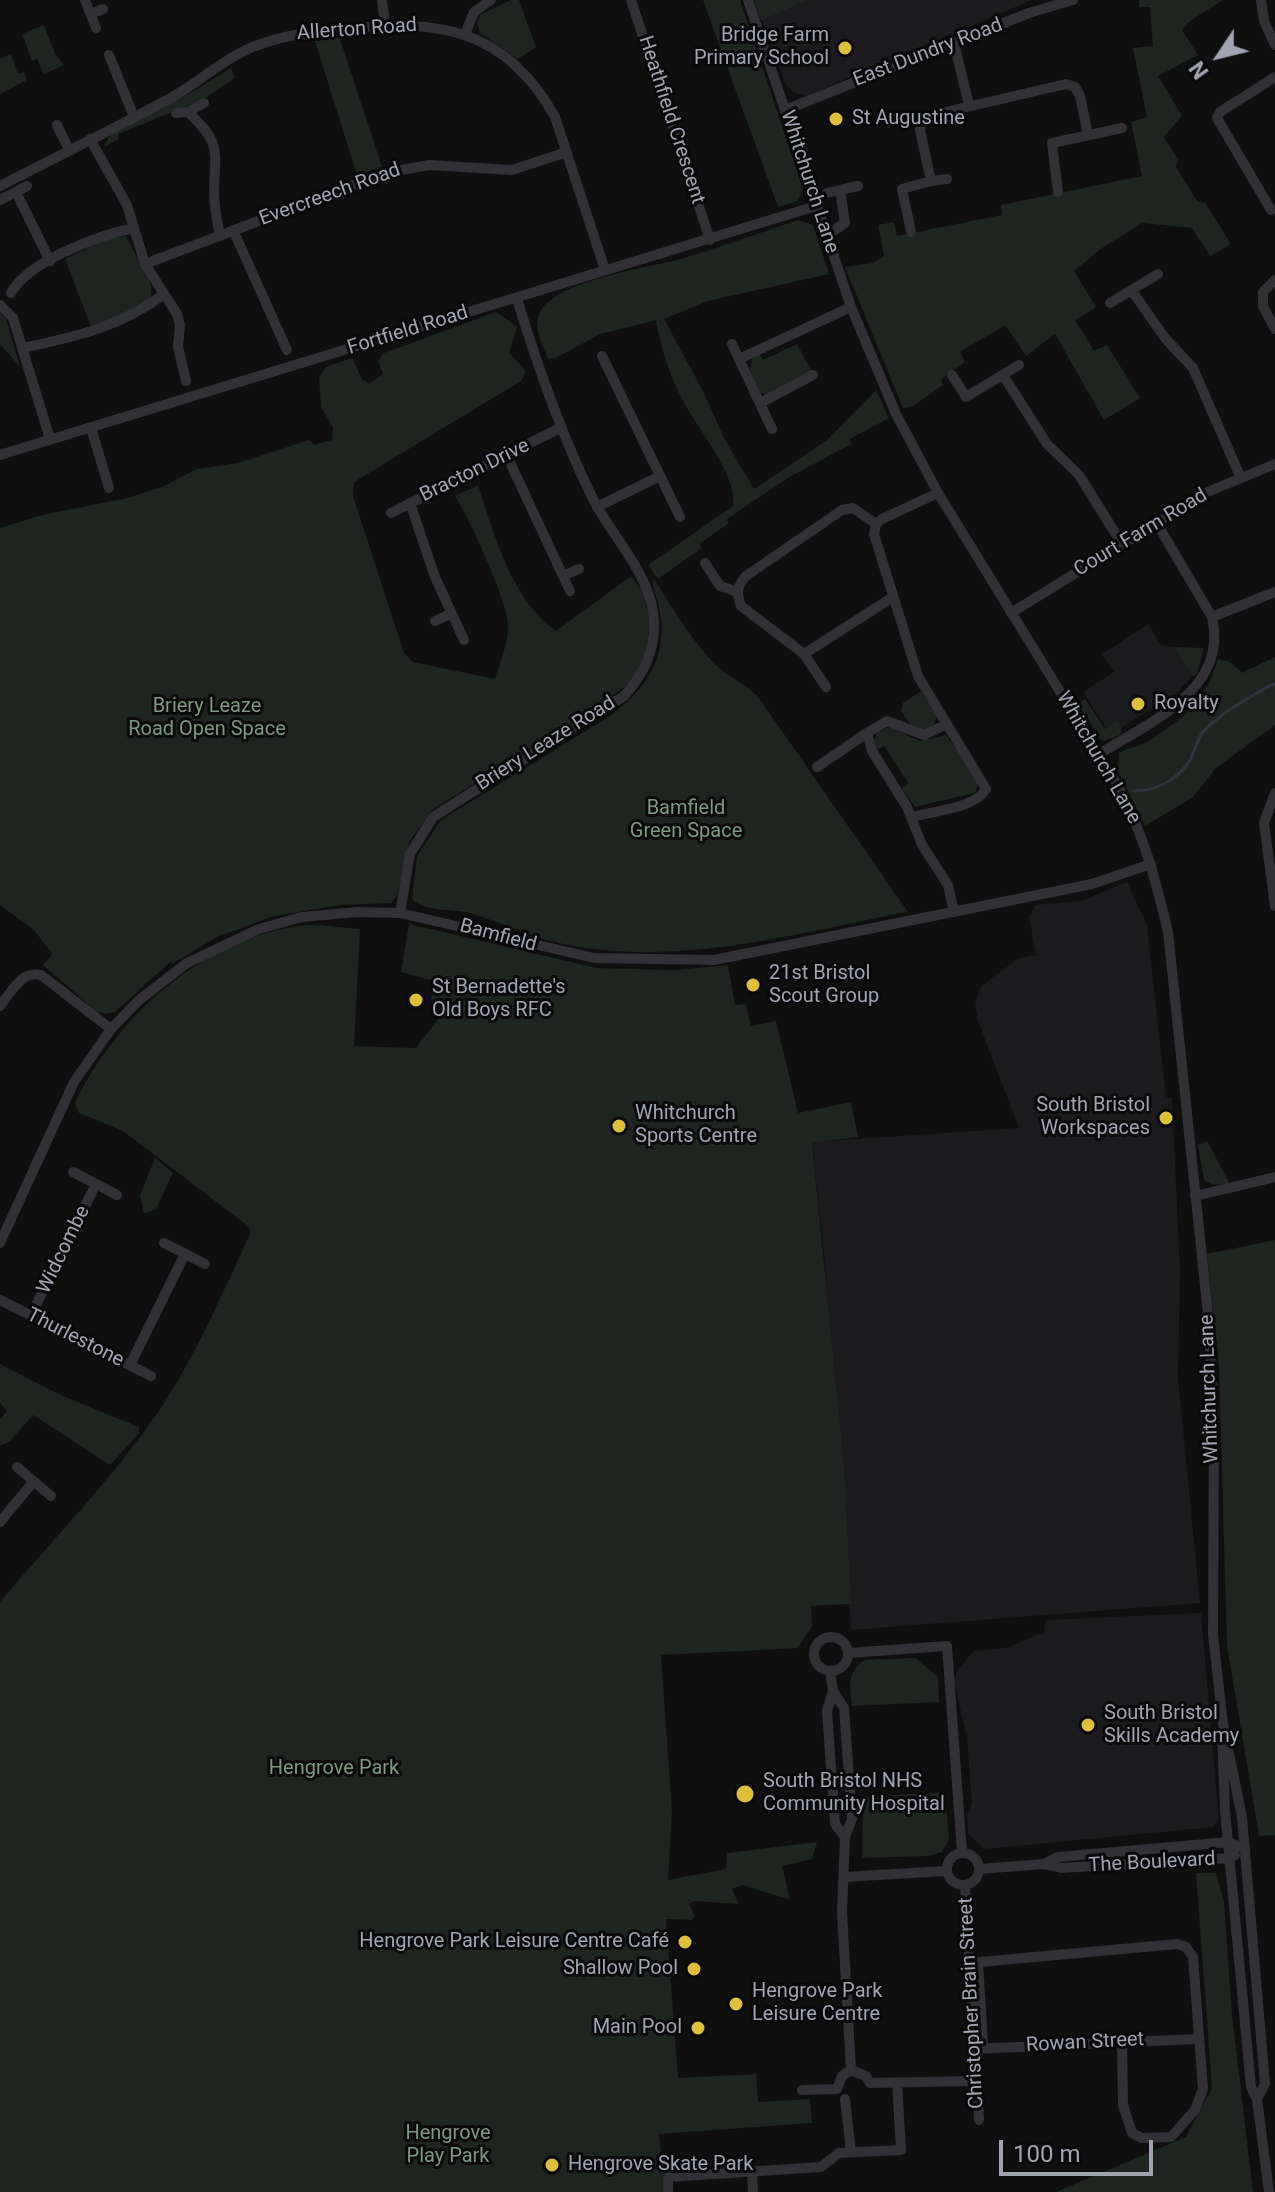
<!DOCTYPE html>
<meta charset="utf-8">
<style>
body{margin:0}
#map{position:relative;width:1275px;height:2192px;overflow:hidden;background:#0f0f10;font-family:Roboto,sans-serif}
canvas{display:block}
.north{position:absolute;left:1179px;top:16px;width:80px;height:80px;-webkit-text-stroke:6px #0a0a0b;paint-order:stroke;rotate:235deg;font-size:22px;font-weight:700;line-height:32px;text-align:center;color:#a1a4b0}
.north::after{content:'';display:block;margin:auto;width:28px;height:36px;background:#a1a4b0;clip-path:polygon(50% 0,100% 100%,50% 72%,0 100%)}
.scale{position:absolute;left:999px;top:2140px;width:154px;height:36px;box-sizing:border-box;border:4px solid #a1a4b0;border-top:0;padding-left:10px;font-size:24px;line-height:28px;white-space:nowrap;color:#a1a4b0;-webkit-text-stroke:6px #0a0a0b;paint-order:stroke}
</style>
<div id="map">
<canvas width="1275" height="2192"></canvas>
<div class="north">N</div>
<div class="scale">100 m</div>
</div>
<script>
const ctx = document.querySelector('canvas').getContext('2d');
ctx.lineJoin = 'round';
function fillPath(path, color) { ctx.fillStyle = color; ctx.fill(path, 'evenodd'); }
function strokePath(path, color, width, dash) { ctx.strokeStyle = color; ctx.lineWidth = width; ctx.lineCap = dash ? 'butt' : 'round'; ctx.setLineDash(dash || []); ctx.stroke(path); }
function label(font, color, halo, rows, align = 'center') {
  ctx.font = font + ' Roboto,sans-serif'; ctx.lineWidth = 6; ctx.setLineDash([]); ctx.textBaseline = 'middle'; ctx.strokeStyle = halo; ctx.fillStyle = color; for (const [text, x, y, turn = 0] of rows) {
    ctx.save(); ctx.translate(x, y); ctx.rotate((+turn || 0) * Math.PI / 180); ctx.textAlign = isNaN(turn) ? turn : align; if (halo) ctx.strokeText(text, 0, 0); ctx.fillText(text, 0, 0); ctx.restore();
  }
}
const built = new Path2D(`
 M754 0H1032L806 96 793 92 785 83Z
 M1148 624 1161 645 1174 647 1192 676 1176 694 1122 727 1113 739 1083 692 1114 672 1102 654Z
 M1127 882 1147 925 1166 1097 1172 1098 1180 1271 1178 1378 1200 1603 851 1630 824 1254 812 1142 1019 1128 978 1021 975 1003 981 986 1019 958 1036 955 1029 916 1036 905 1081 901Z
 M1201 1613 1219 1819 1214 1827 985 1849 968 1834 967 1813 972 1804 967 1738 954 1682 957 1670 974 1651 1006 1648 1044 1632 1046 1620Z`);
const green = new Path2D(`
 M511 0H519L536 47 518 59 480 33 477 23 480 15Z
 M703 0H740L802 186 801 195 797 201 778 207Z
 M754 0H807L761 21Z
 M1139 0H1223L1190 21 1182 30 1198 55 1158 76 1182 116 1164 137 1178 160 1176 167 1197 201 1205 203 1231 244 1210 256 1192 228 1142 223 1102 248 1074 271 1096 307 1075 320 1094 351 1107 345 1140 398 1104 420 1055 334 1026 356 1005 325 960 352 965 362 941 379 943 385 912 407 903 408 845 267 873 263 884 256 878 225 894 222 897 236 1002 215 1001 205 1142 176 1131 122 1147 117 1133 48 1153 46 1150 7H1139Z
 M44 25 55 54 64 65 44 74 37 59 32 61 22 34Z
 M339 36 382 167 357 175 314 38Z
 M11 54 18 74 24 72 27 80 0 94V59Z
 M231 68 235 78 202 100 118 134 119 139 104 147 110 134 194 91Z
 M798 220 813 225 829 274 708 301 664 319 703 391 724 438 754 489 827 440 876 390 889 418 850 439 851 444 788 478 727 519 729 523 699 544 702 548 658 579 648 565 733 506C738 475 696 427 682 399 669 374 661 348 656 321L661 319 600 334 556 358 548 359C543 345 532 326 540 312 557 280 647 268 681 259 720 247 759 233 798 220Z
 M126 236 151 284V298L143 306 91 327 65 259 106 239Z
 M496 312 517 327 509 353 526 371 521 381 354 482 353 496 404 653 413 662 495 679C500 662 509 642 508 624 507 601 469 517 455 496L478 485C494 535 512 600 556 631L631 576 643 592 649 618 648 650 635 679 600 705 432 810 409 842 397 896 391 903 341 905 274 916 217 937 172 964 170 962 115 1012 106 1014 96 1011 43 965 52 954 34 930 0 905V528L42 515 127 498 162 487 197 469 238 463 309 440 314 445 332 440 333 427 321 407 319 376 326 367 352 358 362 379 369 384 383 374 378 361 384 353Z
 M0 313 6 319 20 367 0 344Z
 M797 344 812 372 770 394 760 393 750 371 752 359 759 353 763 360Z
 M653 578C673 607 691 641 717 666 731 680 749 684 761 701L908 912C795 933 679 968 563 944 530 937 501 922 470 913 450 908 427 913 412 899L417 856 441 820 610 716C647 688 669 657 659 608 658 598 651 587 653 578Z
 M1174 647 1204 648 1197 674 1192 676Z
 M1275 657V725L1216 768 1193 797 1145 826 1118 771 1119 752 1146 743 1184 716 1210 682 1218 659 1230 662 1242 673Z
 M921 691 937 717 932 728 922 731 910 724 901 711 903 703Z
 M1085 699 1105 729 1117 721 1122 728 1120 735 1104 741 1095 736 1097 733 1078 704Z
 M889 727 920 741 946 735 979 781 975 793 915 807 901 788 908 783 884 746 877 750 874 741 877 733Z
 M409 924 597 968 675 970 728 965 735 1005 746 1004 751 1026 776 1021 798 1113 851 1102 858 1137 812 1143 844 1466 851 1604 811 1606 812 1626 798 1648 661 1655 672 1811 668 1880 726 1869 727 1853 817 1842 812 1859 782 1866 790 1900 743 1885 732 1889 739 1904 694 1901 689 1904 695 1916 692 1920 666 1919 678 2078 756 2074 758 2102 810 2099 812 2123 659 2134 665 2192H0V1602C54 1538 114 1477 161 1408 197 1353 223 1292 251 1232L248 1226 123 1131 79 1113 75 1103C117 1017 200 940 299 926 318 923 340 928 360 929L354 1046 416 1048 438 1019 471 995 447 1004 431 999 434 981 401 972Z
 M1207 1141 1229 1182 1228 1184 1213 1185 1204 1180 1198 1145Z
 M155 1158 173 1173 156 1209 144 1214 140 1195Z
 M1275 1240V1835L1259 1836 1227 1646 1219 1367 1207 1254Z
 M0 1364 65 1397 139 1427V1433L110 1465 33 1415 10 1441 0 1446V1419L7 1411 0 1403Z
 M915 1658 938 1677 939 1702 852 1706C850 1687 846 1671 865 1660Z
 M945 1792 949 1839 942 1852 928 1856 862 1858 863 1797Z
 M1196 1873H1216L1224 1902 1232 2015 1253 2192H1056L1186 2137 1212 2088Z`);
const stream = new Path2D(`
 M1133 791C1156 791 1178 780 1190 760 1195 751 1197 739 1203 732 1223 711 1250 697 1275 683`);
const minor = new Path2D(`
 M85 0 96 28
 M382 0 385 24
 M631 0 710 240
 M748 0 851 307 896 414 938 493 1118 786C1143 832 1156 881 1168 932L1208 1314 1214 1417 1213 1635 1223 1724 1242 1817 1265 2084 1257 2099
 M1261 0 1264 21 1275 45
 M91 14 103 9
 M465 34 474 12 491 0
 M954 43 969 105
 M109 55 134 117
 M785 110 1029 13 1073 0
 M188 112C222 144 215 150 214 191 214 207 217 221 220 236
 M176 113 188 112 204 103
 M57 125 69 150
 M90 139 127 205 145 264 177 314 180 325 178 347 186 381
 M931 181 947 179
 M0 186C56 157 112 130 167 100 197 84 223 59 255 46 284 35 312 32 343 29 438 19 505 27 555 117L605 270
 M16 192 27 186
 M1058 192 1052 143 1122 128
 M827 193 840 190
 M0 200 16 192 50 261
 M1271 210 1217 118 1220 112 1275 77
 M233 230 287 350
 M911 232 902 189 931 181 920 130 924 117 1066 84 1075 87 1080 96 1088 135
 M826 236 845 223 840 190 858 186
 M145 264 385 173 429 165 512 170 567 152
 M1275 280 1263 292V306L1275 329
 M1132 291 1165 338 1193 368 1240 476
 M11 293C28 261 100 235 134 228
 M1110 303 1158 274
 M0 305 13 318 50 439
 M732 344 739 359
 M23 348C74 337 121 327 164 294
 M602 356 680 517
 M952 375 966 397 1019 365
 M1003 375 1047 444 1079 475 1122 544
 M760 403 813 375
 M91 428 109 488
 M772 429 739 359 851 307
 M0 455 816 206
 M507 456 570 591
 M410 503 435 577 464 640
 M597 507 660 476
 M391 513 560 428
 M876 524 853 508 842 510 746 576C737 586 736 593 741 606L804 654 893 597
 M705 563 720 586 738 592
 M563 576 579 569
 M1011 613 1205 493 1275 464
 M1212 617 1275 592
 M435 621 450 614
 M804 654 826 687
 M947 724 924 735 887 721 867 733 872 751 907 807 922 845 948 885 954 912
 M1099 754C1150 722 1229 690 1212 617L1156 522
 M817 767 867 733
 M1275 793 1264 823 1275 906
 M913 817C933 811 976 808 986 789L918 676 874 534 876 524 882 519 938 493
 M400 913 410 854 433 817 624 696C646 672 658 645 653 612 647 571 612 536 593 499 561 434 538 368 517 299
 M0 1006C11 993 21 970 41 975L111 1029
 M73 1172 117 1195
 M1195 1196 1275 1177
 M0 1243 74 1082 111 1029 139 1000 187 963 259 929 302 917 357 912 400 913 594 958 714 960 1092 884 1151 864
 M164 1243 205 1264
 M0 1300 151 1376
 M31 1315 96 1184
 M130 1365 185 1254
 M17 1467 51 1496
 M0 1522 33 1482
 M814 1654a17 17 0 1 1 34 0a17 17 0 1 1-34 0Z
 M848 1653 947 1646 962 1853
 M830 1671 833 1691 827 1711 835 1824 845 1837
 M833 1691 844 1708 852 1819 845 1837 842 1912 851 2070
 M1222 1734 1225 1811 1251 2087 1257 2099 1269 2192
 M947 1869a16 16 0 1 1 32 0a16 16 0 1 1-32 0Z
 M1044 1864 1058 1857 1229 1842 1245 1849
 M979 1869 1044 1864 1061 1868 1230 1858 1235 1855
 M844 1877 946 1871
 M965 1885 979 2120
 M978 1962 983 2043
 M969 1963 1177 1944 1186 1947 1193 1957 1203 2089 1195 2110 1171 2137 1142 2138 1132 2133 1123 2105 1122 2041
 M973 2049 1197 2039
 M802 2090 837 2089 842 2076 851 2070 866 2076 870 2083 975 2081
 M845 2099 851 2152
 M752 2171 753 2192
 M668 2192V2177L821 2167 839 2153 901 2150 897 2083`);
const markers = [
 [845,48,8,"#debf39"],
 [836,119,8,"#debf39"],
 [1138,704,8,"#debf39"],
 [753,985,8,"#debf39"],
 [416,1000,8,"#debf39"],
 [1166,1118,8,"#debf39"],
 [619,1126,8,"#debf39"],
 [1088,1725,8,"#debf39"],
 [745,1794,10,"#debf39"],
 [685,1942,8,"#debf39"],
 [694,1969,8,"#debf39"],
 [736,2004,8,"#debf39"],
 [698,2028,8,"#debf39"],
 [552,2165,8,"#debf39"]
];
const streetNames = [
 ["Allerton Road",357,30,-4],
 ["East Dundry Road",928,53,-21],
 ["Heathfield Crescent",671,120,72],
 ["Whitchurch Lane",809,182,72],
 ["Evercreech Road",330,195,-20],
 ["Fortfield Road",408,331,-17],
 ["Bracton Drive",475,471,-26],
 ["Court Farm Road",1141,533,-31],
 ["Briery Leaze Road",546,744,-32],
 ["Whitchurch Lane",1098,758,60],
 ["Bamfield",498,936,15],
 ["Widcombe",64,1250,-64],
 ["Thurlestone",75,1338,27],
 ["Whitchurch Lane",1210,1389,-92],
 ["The Boulevard",1152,1863,-3],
 ["Christopher Brain Street",972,2003,-93],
 ["Rowan Street",1085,2043,-3]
];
const poiNames = [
 ["Bridge Farm",829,36,"right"],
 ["Primary School",829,59,"right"],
 ["St Augustine",852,119],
 ["Royalty",1154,704],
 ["21st Bristol",769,974],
 ["Scout Group",769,997],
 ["St Bernadette's",432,988],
 ["Old Boys RFC",432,1011],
 ["South Bristol",1150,1106,"right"],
 ["Workspaces",1150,1129,"right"],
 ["Whitchurch",635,1114],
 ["Sports Centre",635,1137],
 ["South Bristol",1104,1714],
 ["Skills Academy",1104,1737],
 ["South Bristol NHS",763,1782],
 ["Community Hospital",763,1805],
 ["Hengrove Park Leisure Centre Café",669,1942,"right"],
 ["Shallow Pool",678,1969,"right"],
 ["Hengrove Park",752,1992],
 ["Leisure Centre",752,2015],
 ["Main Pool",682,2028,"right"],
 ["Hengrove Skate Park",568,2165]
];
const parkNames = [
 ["Briery Leaze",207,707],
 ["Road Open Space",207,730],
 ["Bamfield",686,809],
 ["Green Space",686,832],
 ["Hengrove Park",334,1769],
 ["Hengrove",448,2134],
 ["Play Park",448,2157]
];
fillPath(built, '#1b1b1d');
fillPath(green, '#1e241f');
strokePath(stream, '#2e343b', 3);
strokePath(minor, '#303035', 10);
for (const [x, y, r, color] of markers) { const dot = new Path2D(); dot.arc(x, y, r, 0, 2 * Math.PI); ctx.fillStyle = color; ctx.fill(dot); strokePath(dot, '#0a0a0b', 3); }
label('20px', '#a1a4b0', '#0a0a0b', streetNames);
label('20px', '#a1a4b0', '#0a0a0b', poiNames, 'left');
label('20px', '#7a9980', '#0a0a0b', parkNames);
</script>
